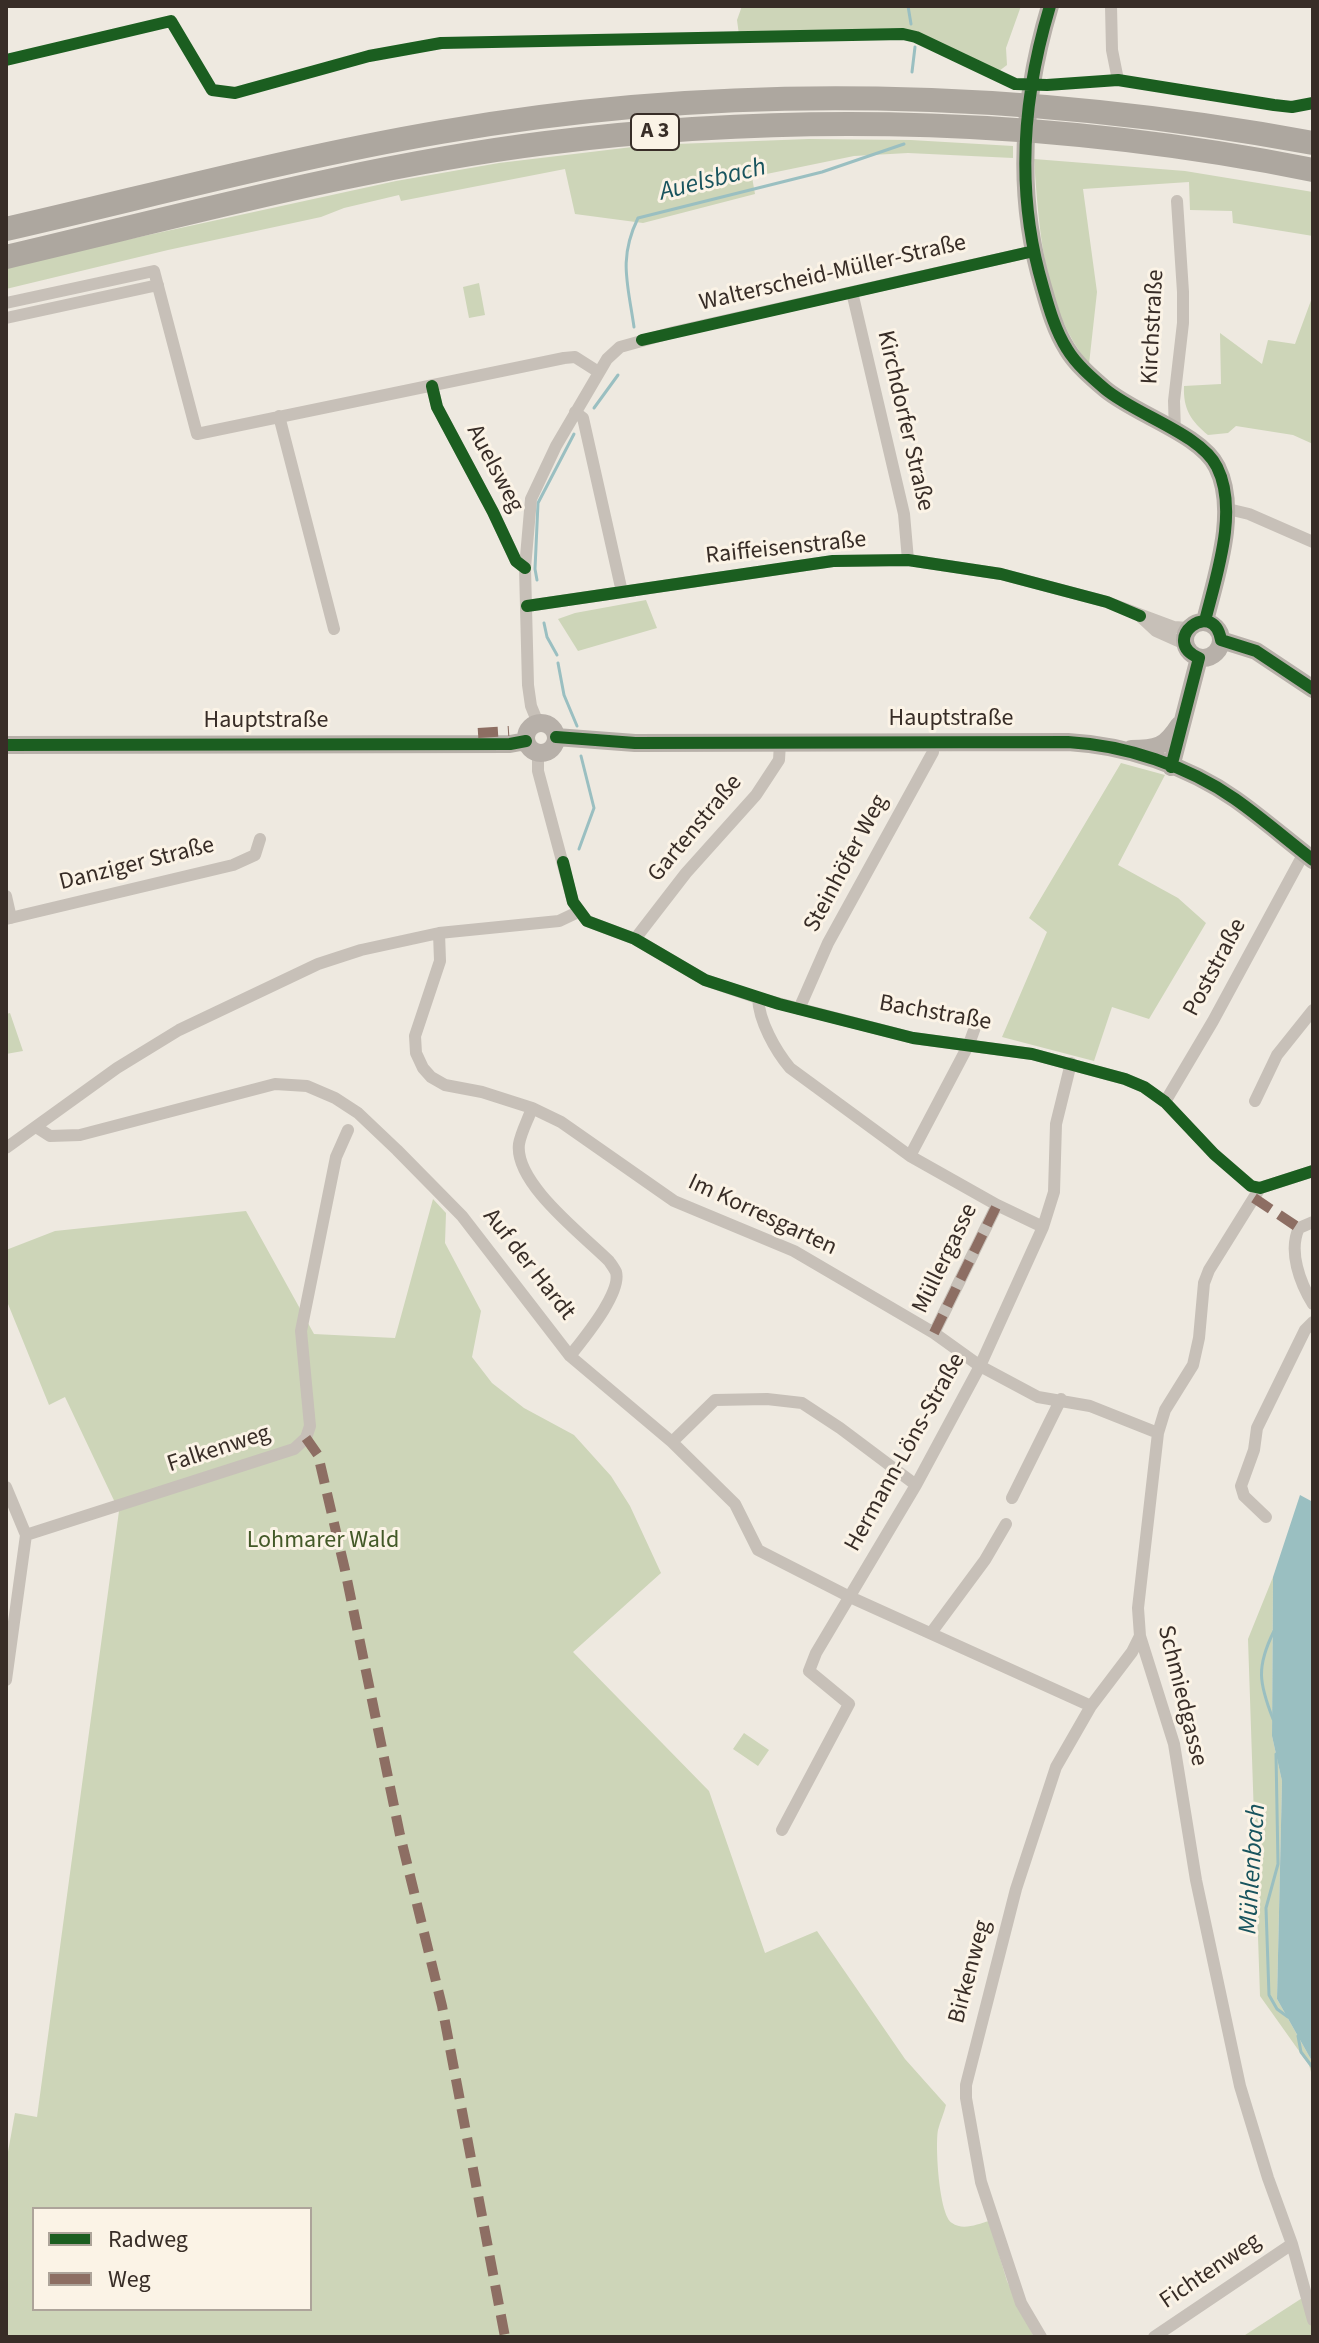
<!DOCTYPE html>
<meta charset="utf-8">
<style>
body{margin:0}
#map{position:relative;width:1319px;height:2343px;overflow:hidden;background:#eee9e0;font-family:"Source Sans 3",sans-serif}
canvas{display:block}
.frame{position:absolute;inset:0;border:8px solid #382d27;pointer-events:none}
.legend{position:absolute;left:32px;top:2207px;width:280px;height:104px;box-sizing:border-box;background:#fbf3e6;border:2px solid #ada49a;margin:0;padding:10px 14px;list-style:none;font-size:24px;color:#382d27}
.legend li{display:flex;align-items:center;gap:16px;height:40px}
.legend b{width:40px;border:2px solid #ada49a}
</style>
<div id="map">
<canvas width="1319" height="2343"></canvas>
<div class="frame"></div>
<ul class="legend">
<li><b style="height:10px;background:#1b5e20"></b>Radweg</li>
<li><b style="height:10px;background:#8d6e63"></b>Weg</li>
</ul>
</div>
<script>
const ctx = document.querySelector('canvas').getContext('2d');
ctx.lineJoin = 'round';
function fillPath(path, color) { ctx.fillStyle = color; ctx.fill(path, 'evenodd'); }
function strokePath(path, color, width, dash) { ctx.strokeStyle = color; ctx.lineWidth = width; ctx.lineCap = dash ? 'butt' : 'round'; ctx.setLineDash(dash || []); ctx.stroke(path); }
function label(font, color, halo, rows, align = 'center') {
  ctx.font = font + ' "Source Sans 3",sans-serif'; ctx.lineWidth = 6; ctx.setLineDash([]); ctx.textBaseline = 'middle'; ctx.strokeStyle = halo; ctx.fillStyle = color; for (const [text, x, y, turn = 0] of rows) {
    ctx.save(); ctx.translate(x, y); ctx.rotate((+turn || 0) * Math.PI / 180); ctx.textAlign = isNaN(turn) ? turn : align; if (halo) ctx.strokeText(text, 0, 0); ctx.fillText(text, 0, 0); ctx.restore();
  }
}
const green = new Path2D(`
 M742 6H1021L1006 48 1007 65 999 71H992L961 52 903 34 739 35 737 20Z
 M809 139 911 140 1013 146V158L908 153 854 156 752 177 755 194 643 223 575 214 565 169 401 201 399 195 344 208 321 217 168 250 6 289V266L396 181 499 163 649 145Z
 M1034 159 1185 171 1313 192V236L1233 223 1232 211 1190 210 1189 182 1083 189 1097 292 1089 364C1043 308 1039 228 1034 159Z
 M479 283 485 315 469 318 463 287Z
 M1313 295V444L1293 435 1236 426 1228 433 1208 435C1191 421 1183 409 1184 386L1221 384 1220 333 1262 364 1268 340 1295 344Z
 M646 600 657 628 578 651 558 619 575 613Z
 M1121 763 1165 775 1118 865 1178 898 1206 923 1149 1019 1112 1007 1094 1061 1002 1037 1047 932 1029 918Z
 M10 1013 23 1051 6 1054V1014Z
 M433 1199 446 1213 445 1243 481 1311 472 1357 492 1383 524 1408 574 1435 611 1476 630 1506 661 1573 573 1652 709 1791 765 1953 817 1931 905 2059 946 2105C944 2113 940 2122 938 2130 935 2145 939 2215 952 2223 963 2231 978 2224 989 2221L1007 2281 1034 2337H6V2163L15 2113 37 2117 119 1511 65 1397 49 1405 6 1299V1250L55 1231 246 1211 314 1334 395 1338ZM34 2209H310V2309H34Z
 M1273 1577 1272 1736 1282 1781 1277 1999 1313 2063V2079L1309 2065 1260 1996 1248 1639Z
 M744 1733 769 1750 758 1766 733 1749Z
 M1313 2291V2337H1242Z`);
const water = new Path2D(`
 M1300 1495 1313 1502V2063L1277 1999 1282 1781 1272 1736 1273 1577Z`);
const stream = new Path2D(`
 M908 6 911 24
 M912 72 915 47
 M634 327C628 284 618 259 638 218L822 172 904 144
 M594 408 618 375
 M537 580 535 569 538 503 574 434
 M544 623 547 637 557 655
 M558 663 564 695 577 726
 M579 849 594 808 581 756
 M1273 1719C1259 1683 1256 1667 1274 1631
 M1276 1754 1278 1864 1266 1908 1269 1995 1277 2009 1288 2017
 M1298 2036 1301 2052 1313 2068`);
const street = new Path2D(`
 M1111 6 1112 50 1118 80
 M852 292 904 514 908 560
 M6 303 154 271 197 434 564 358 575 357 597 371
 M6 318 158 285
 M432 386 437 407 493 512 516 561 525 568
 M575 412 583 418 622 592
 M279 416 334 629
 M1175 432 1174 401 1183 323V292L1177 201
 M1228 509 1249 514 1313 542
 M527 606 833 561 908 560 1001 574 1107 602 1174 627 1188 628
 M1142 618 1156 631 1185 644
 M538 723 531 706 528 685 525 568 531 499 556 446 607 359 620 347 674 332 1034 251
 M538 753V771L573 902 587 921 635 939 705 980 758 998 913 1038 1032 1054 1125 1079 1144 1087 1165 1102 1214 1154 1251 1186 1260 1188 1313 1171
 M6 896 11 918
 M6 919 233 865 255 855 260 839
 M439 933 440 961 415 1036 416 1053 423 1068 431 1077 445 1085 482 1092 532 1108 561 1122 674 1201 794 1251 934 1333 980 1366 1038 1397 1090 1406 1158 1433
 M635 939 686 873 756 795 779 760 780 743
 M758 998C759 1021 775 1050 790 1068L910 1156 997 1205 1043 1227
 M799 1009 828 943 933 752 931 742
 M1255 1101 1277 1055 1313 1010
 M1165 1102 1213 1021 1304 853
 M532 1108C528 1120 521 1132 519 1144 514 1183 583 1235 609 1261 611 1264 614 1268 616 1272 622 1293 583 1339 570 1356
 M36 1127 50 1136 80 1135 275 1084 307 1086 335 1098 358 1113 397 1150 462 1216 570 1356 672 1442 735 1504 758 1550 850 1597 1091 1706
 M6 1148 117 1068 179 1030 318 964 361 950 439 933 559 921 578 912
 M910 1156 969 1044 978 1019
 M1260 1188 1209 1270 1204 1283 1199 1338 1193 1365 1165 1410 1158 1433 1138 1608 1140 1636 1174 1744 1196 1880 1240 2086 1268 2178 1292 2244 1313 2320
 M1313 1222 1299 1228C1288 1251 1300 1283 1313 1304
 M934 1333 997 1205
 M672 1442 715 1400 767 1399 802 1403 840 1428 916 1485
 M6 1487 26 1535 6 1680
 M1012 1498 1061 1399
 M1266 1517 1244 1496 1241 1486 1254 1450 1257 1428 1305 1330 1313 1322
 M26 1535 294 1449 306 1438 310 1426 301 1331 336 1157 348 1130
 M931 1633 985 1560 1006 1524
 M782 1830 849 1704 809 1671 816 1653 916 1485 980 1366 1043 1227 1054 1192 1056 1124 1071 1063
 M1041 2337 1021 2303 981 2182 966 2098V2085L1016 1889 1056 1767 1091 1706 1132 1652 1140 1636
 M1154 2337 1292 2244`);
const secondary = new Path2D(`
 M1050 6C1022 99 1015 193 1043 287 1049 308 1055 330 1067 349 1076 364 1091 377 1105 389 1136 415 1201 434 1217 467 1239 511 1216 576 1205 621
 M1185 640a18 18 0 1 1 36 0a18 18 0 1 1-36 0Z
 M1221 640 1256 651 1313 689
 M526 738a15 15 0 1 1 30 0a15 15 0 1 1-30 0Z
 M556 737 635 743 1068 742C1125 745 1188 766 1235 799 1262 818 1287 840 1313 860
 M6 745 510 744 526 741
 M1131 749C1157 749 1165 747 1179 725
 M1171 767 1199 658`);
const highway = new Path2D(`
 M6 229C150 196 295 157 441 132 729 81 1026 90 1313 143
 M6 257C185 215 363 166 546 143 800 111 1061 119 1313 170`);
const quiet = new Path2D(`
 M478 733 509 731
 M1254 1198 1299 1228
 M934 1333 997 1205
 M306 1438 318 1455 345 1570 400 1835 442 2006 505 2337`);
const cycleway = new Path2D(`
 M1050 6C1022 99 1015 193 1043 287 1049 308 1055 330 1067 349 1076 364 1091 377 1105 389 1136 415 1201 434 1217 467 1239 511 1216 576 1205 621
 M6 60 171 21 212 90 235 93 369 56 441 43 903 34 916 37 1015 84 1047 85 1118 80 1274 105 1292 107 1313 103
 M642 340 1034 251
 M432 386 437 407 493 512 516 561 525 568
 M527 606 833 561 908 560 1001 574 1107 602 1140 616
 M556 737 635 743 1068 742C1125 745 1188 766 1235 799 1262 818 1287 840 1313 860
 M6 745 510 744 526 741
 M1171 767 1199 658C1158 641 1213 596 1221 640L1256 651 1313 689
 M563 862 573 902 587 921 635 939 705 980 779 1004 913 1038 1032 1054 1125 1079 1144 1087 1165 1102 1214 1154 1251 1186 1260 1188 1313 1171`);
const shields = [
 [655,132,48]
];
const shieldNames = [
 ["A 3",655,132]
];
const streetNames = [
 ["Walterscheid-Müller-Straße",833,274,-13],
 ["Kirchstraße",1154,327,-87],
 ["Kirchdorfer Straße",904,421,77],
 ["Auelsweg",494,469,62],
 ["Raiffeisenstraße",786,549,-6],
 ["Hauptstraße",951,720],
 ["Hauptstraße",266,722],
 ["Gartenstraße",696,829,-50],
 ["Steinhöfer Weg",847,864,-62],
 ["Danziger Straße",137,865,-14],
 ["Poststraße",1216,968,-62],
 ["Bachstraße",935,1014,10],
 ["Im Korresgarten",762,1216,25],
 ["Müllergasse",946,1259,-64],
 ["Auf der Hardt",528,1265,52],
 ["Falkenweg",219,1450,-18],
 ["Hermann-Löns-Straße",906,1453,-61],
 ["Schmiedgasse",1181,1696,76],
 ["Birkenweg",971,1972,-75],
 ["Fichtenweg",1211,2272,-34]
];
const parkNames = [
 ["Lohmarer Wald",323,1542]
];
const waterNames = [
 ["Auelsbach",713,181,-14],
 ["Mühlenbach",1254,1869,-86]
];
fillPath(green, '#cdd5b8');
fillPath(water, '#9abfc1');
strokePath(stream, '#9abfc1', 3);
strokePath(street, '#c7c0b8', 12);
strokePath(secondary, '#b7b0a9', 18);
strokePath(highway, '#ada79f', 24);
strokePath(quiet, '#8d6e63', 10, [20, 10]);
strokePath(cycleway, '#1b5e20', 12);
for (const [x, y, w] of shields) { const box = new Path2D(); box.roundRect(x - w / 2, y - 18, w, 36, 6); ctx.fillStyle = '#fbf3e6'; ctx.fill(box); strokePath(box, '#382d27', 2); }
label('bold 22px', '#382d27', null, shieldNames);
label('24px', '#382d27', '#fbf3e6', streetNames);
label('24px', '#435928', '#fbf3e6', parkNames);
label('italic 26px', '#18545e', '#fbf3e6', waterNames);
</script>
